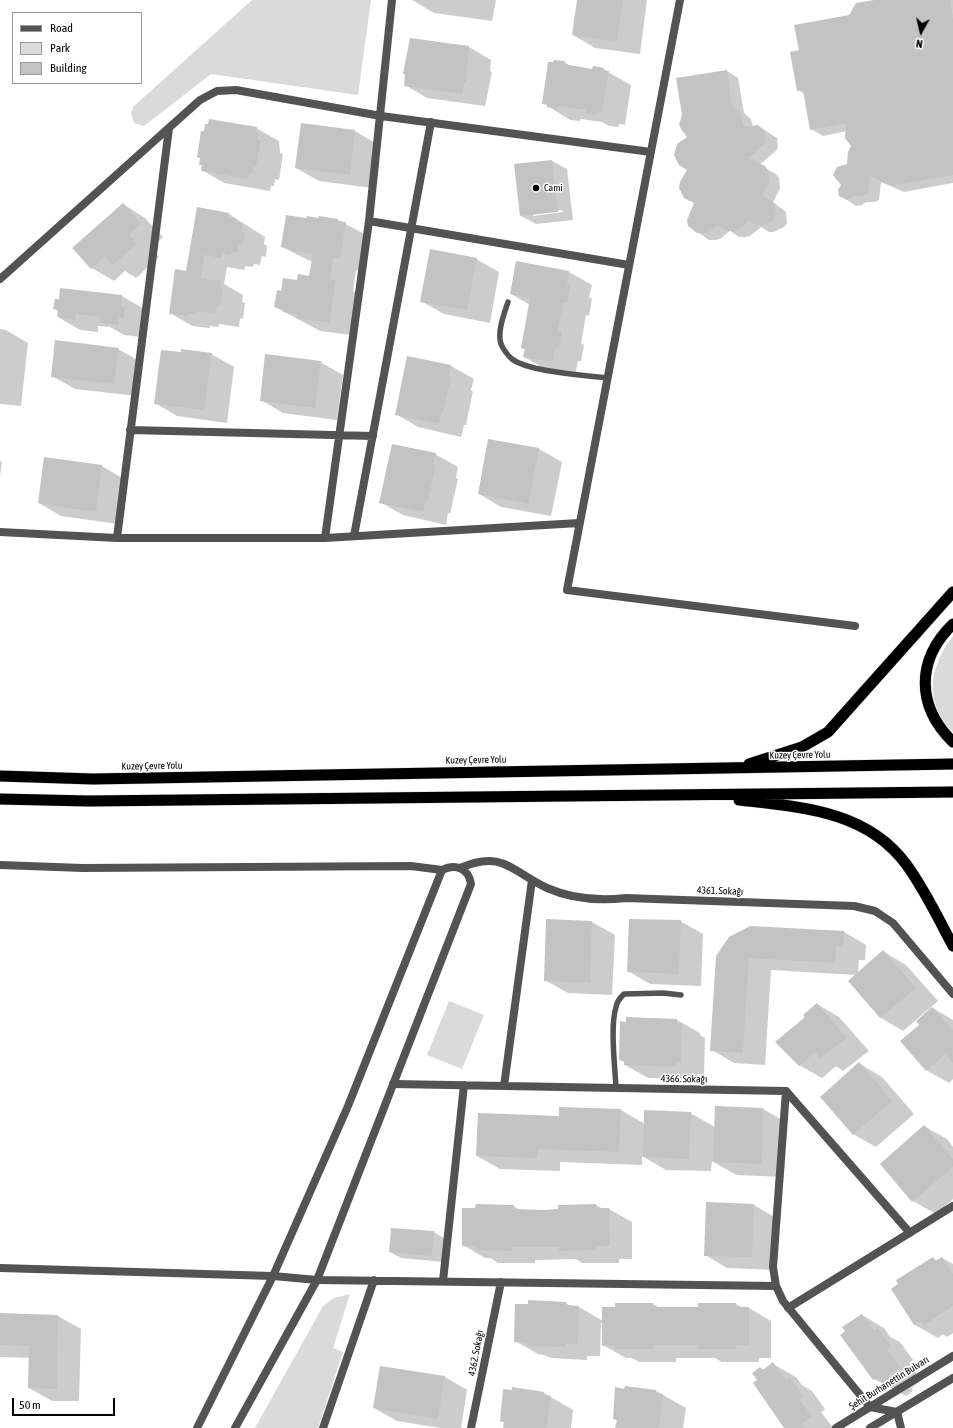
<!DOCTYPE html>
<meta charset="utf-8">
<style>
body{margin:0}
#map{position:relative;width:953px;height:1428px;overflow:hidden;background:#fff;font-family:"Asap Condensed",sans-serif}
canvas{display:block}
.legend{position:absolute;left:12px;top:12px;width:130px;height:72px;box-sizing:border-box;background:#fff;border:1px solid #999;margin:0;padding:5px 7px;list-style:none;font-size:12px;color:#000}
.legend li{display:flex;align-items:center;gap:8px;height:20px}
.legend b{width:20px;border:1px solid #999}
.north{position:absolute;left:901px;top:12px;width:40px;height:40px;-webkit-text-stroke:3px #fff;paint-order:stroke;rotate:188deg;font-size:11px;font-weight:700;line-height:16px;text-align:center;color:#000}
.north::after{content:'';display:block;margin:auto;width:14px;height:18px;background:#000;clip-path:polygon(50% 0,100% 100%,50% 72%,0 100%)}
.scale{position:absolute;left:12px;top:1398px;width:103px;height:18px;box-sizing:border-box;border:2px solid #000;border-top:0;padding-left:5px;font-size:12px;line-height:14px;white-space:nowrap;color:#000;-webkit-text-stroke:3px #fff;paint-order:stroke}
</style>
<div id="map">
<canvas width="953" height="1428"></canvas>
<ul class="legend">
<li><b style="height:5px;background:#535353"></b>Road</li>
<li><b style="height:11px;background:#dadada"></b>Park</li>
<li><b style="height:11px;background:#c3c3c3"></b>Building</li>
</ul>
<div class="north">N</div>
<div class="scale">50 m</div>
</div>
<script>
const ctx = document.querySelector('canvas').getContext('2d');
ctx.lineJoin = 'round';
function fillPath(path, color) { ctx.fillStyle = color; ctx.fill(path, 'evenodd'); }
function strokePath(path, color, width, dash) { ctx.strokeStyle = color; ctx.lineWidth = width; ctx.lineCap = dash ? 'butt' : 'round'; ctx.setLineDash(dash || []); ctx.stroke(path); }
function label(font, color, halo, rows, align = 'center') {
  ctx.font = font + ' "Asap Condensed",sans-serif'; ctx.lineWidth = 3; ctx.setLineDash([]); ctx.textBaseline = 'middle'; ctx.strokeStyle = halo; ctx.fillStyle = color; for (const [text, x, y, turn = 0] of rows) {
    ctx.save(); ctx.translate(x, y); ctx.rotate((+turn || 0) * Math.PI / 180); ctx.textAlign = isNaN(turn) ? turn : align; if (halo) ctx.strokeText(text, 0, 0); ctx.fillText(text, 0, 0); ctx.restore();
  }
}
const green = new Path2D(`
 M252 0H371L358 95 211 74 144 126 134 123 131 113 134 106Z
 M953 636V732C923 703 929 667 953 636Z
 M449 1001 484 1015 462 1069 427 1055Z
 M350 1294 333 1348 343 1352 318 1428H255L323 1306 334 1298Z`);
const shadow = new Path2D(`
 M412 0H496L492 21 434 13Z
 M578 0H647L640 54 595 48 573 35Z
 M879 0H953V183L904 192 881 182 879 200 875 202H866L862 205 856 206 840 195 853 146 847 131 823 136 811 129 805 94 798 90 800 51 849 16Z
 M469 47 491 60 490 71 492 72 485 106 427 98 405 85 406 75 405 74Z
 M564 62 571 66 593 70 603 69 631 85 625 125 619 124V127L609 126 602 122 581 119 580 121 570 120 543 103Z
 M727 71 738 78 744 113 751 119 753 127 758 126 777 138 778 147 776 151 759 165 776 174 779 178 780 189 773 202 786 212 787 223 784 227 774 232H769L761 227 750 236 745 237H739L730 231 720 239 715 240H709L689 226V215L695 203 688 169 689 137Z
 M256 128 279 141 280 153 283 154 279 180 275 179 274 186H271L270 191 224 183 202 170 201 159 198 157Z
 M355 131 377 144 372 188 319 181 296 168Z
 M552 161 567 169 573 220 536 224 521 216ZM562 210 563 212 533 216V214Z
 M123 204 145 218 163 237 151 248 159 257 136 278 125 271 114 281 92 268Z
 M229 214 265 237 264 244 267 246 266 257 262 256 260 265 254 264 253 267 245 266 244 270 227 267 224 284 243 295 242 302 245 303 243 319 240 318 239 327 219 324V327L210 326V328L192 326 170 313 187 272Z
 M319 217 338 220 368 236 362 271 356 270 353 291 358 294 352 335 320 331 275 307 282 292 309 277 312 262 282 247 307 219H319Z
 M476 259 499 272 490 323 444 314 421 301Z
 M517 262 569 272 592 285 589 297 592 299 589 316 586 315 581 343 584 345 581 361H578L575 375 547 370 524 357 525 350 522 347 530 305 511 294Z
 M122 296 144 309 141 337 124 335 110 327 98 326V332L80 330 58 317V311L54 309 60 300Z
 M0 329 6 330 28 343 21 406 0 404Z
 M118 349 141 362 137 396 75 389 52 376Z
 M211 354 234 367 227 423 177 416 155 403Z
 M408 357 451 366 474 379 471 390 473 391 466 425H464L461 437 418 427 396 414Z
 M320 362 343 375 337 420 283 413 261 400Z
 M489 440 539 449 562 462 551 516 501 507 479 494Z
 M435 454 458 467 456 478 458 479 450 514 448 513 446 525 403 515 380 502Z
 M45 458 102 466 124 479 118 524 61 516 39 503Z
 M0 461 2 462 0 476Z
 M547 920 592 922 615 935 612 995 568 993 545 980Z
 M680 921 703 934 701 986 650 984 628 971Z
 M844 932 866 945 865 960H859L858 974 884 952 906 965 938 1001 903 1031 881 1018 849 981 856 975 771 970 765 1065 734 1063 712 1050 717 956Z
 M817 1004 839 1017 869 1051 843 1071 836 1066 822 1078 799 1065 806 1017Z
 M933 1008 953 1020V1079L949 1083 926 1070Z
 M627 1018 677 1020 700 1033V1035L705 1038 704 1075 698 1074V1079L648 1078 625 1065V1063L620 1060Z
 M860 1064 882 1077 914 1114 876 1147 853 1134Z
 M716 1107 763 1109 786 1122 784 1177 736 1175 712 1161 711 1171 666 1170 642 1156V1165L560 1162V1171L500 1169 477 1156 560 1117 621 1110 645 1124 690 1113 715 1127Z
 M924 1126 947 1139 953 1147V1199L936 1214 913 1201Z
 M596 1205 603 1209H609L632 1222V1259H619V1263H582L576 1259 535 1260V1263H498L491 1258H485L463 1245 513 1206 520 1210H546L559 1209V1206Z
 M754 1205 776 1218 775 1270 727 1268 705 1255Z
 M434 1232 445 1239 443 1262 401 1258 390 1252Z
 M933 1258 937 1261 942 1258 953 1264V1333L947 1337 943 1334 938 1338 915 1325 893 1289Z
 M566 1303 572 1307H579L603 1321 653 1304 660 1308H699L736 1304 743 1308H749L771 1321V1358H759V1362H722L715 1358H676V1362H639L632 1358H626L603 1345V1323H601L600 1356H587V1360L551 1358 544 1355 538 1354 515 1341Z
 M0 1314 58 1316 81 1329 79 1401H52L29 1388 30 1358 0 1357Z
 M862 1315 884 1328 890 1337 900 1342 913 1360 909 1363 922 1380 911 1388 913 1391 906 1396 874 1379Z
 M773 1364 796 1377 802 1385 812 1391 825 1409 821 1412 833 1428H786L759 1380 761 1368 764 1370Z
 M445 1377 467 1390 461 1428H440L397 1421 374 1408Z
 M626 1387 656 1391 686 1408 683 1428H616L617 1421 614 1419Z
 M544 1393 573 1410 571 1428H504L505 1423 501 1421Z`);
const building = new Path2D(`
 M577 0H623L617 42 572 35Z
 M874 0H950L953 19V175L892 186 870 176 868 193 863 196H854L847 200 839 196 838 190 841 185 833 175 837 167 847 164 848 152 851 146 845 138 846 123 810 130 803 90 797 91 790 52 799 50 794 25 849 15 856 3Z
 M410 38 469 46 466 82H464L463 94 404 86 405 74H403Z
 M554 60 565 61 564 64 592 69 593 66 604 68 603 70 609 71 602 113 597 112 596 115 585 113 586 110 558 106V109L547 107V104H542L548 62H553Z
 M727 70 732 106 740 112 744 127 758 125 765 131 766 140 764 144 749 158 765 166 768 171 769 182 762 195 771 200 775 205 776 216 773 221 763 226 757 225 749 221 738 230 733 231H727L718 225 708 233H697L688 226 687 220 694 203 684 198 679 188 680 182 687 170 679 165 674 155 677 144 687 137 681 129 679 124 682 115 676 78Z
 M209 119 257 127 256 132 259 133 257 140H261L256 167H253L252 174 249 173 248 179 201 171 202 165H199L200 158 197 157 201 131H204L205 124H208Z
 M301 123 355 130 350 175 295 168Z
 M552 160 558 212 520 216 514 164Z
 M123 203 141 224 129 235 137 244 113 265 105 256 91 269 72 248Z
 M197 207 229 213 228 217 237 219 236 222 243 223 241 232H245L243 245 239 244 238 253 231 252V255L222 253 221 258 204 255 201 278 221 281 220 289H223L220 306H217L216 314 197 311 196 315 188 314V316L169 314 175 269 186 271Z
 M286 215 306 218 307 216 318 218 319 216 338 219V221L346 222 340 259 333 258 330 280H336L329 323 297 318V314L283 312 284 309 274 307 277 290 281 291 283 278 297 280 298 274 309 276 313 254 291 251V249L281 247Z
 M430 249 477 258 467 310 420 302Z
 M516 261 569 271 567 285H570L567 303H563L558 330 562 331 559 349 555 348 553 362 523 357 525 349 521 348 530 298 510 294Z
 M60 288 122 295 121 307H125L124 318 119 317V325L100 323 101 317 76 314 75 320 57 317 58 310 53 309 55 299H59Z
 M55 340 119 348 114 384 51 377Z
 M181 349 212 353 204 410 154 404 161 350 181 352Z
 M265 354 321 361 315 408 260 401Z
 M407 356 451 365 449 377H451L443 413H441L439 424 395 415Z
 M488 439 539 448 529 504 478 494Z
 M392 444 436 453 433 465H436L428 501H426L423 512 379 503Z
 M44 457 102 465 96 512 38 503Z
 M546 919 592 921 590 983 544 981Z
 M629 919 681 920 679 974 627 972Z
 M750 926 844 931 843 947H836L835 963 749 958 743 1053 710 1051 716 956 729 937Z
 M883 950 916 988 880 1018 848 981Z
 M817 1003 847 1038 820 1058 815 1052 799 1066 775 1042 805 1017 803 1015Z
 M932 1007 953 1030V1063L945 1054 926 1071 900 1041 919 1025 916 1021Z
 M626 1017 677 1019V1023H682L681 1062H676V1067L624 1065V1060H619L620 1021 626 1022Z
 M859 1062 892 1101 853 1135 820 1097Z
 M715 1106 763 1108 762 1164 713 1162Z
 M559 1107 621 1109 619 1152 538 1149 537 1158 476 1156 478 1113 559 1116Z
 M644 1110 691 1112 689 1159 643 1157Z
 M924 1125 953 1159V1167L912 1202 880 1164Z
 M706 1202 754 1204 752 1257 704 1256Z
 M476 1204 514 1205 513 1209 546 1210 558 1209V1205L596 1204V1208H609L610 1246H597V1250L559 1251V1247H512V1251L475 1250V1246H462V1208H475Z
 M391 1228 434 1231 432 1256 389 1252Z
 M933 1257 935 1261 942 1257 953 1274V1306L924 1325 921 1321 914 1325 891 1289 898 1284 896 1280Z
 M528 1300 566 1302V1305L579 1306 578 1344H565V1347L527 1346V1342H514L515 1304H528Z
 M615 1303H653V1307H698V1303H736V1307H749V1345H736V1349H698V1345H653V1349H615V1345L602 1346V1307H615Z
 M0 1313 58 1315 57 1389 28 1388 29 1346 0 1345Z
 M862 1314 874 1331 878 1328 891 1347 887 1350 900 1367 889 1375 891 1378 883 1384 878 1377 873 1380 840 1335 845 1331 842 1327Z
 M773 1362 786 1380 790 1377 803 1396 799 1399 812 1416 801 1424 805 1428H784L753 1383 757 1380 752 1373 760 1367 763 1370Z
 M380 1366 445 1376 438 1419 373 1408Z
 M625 1386 656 1390V1393L663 1394 659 1428H615L617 1420 613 1419 615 1387 624 1389Z
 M512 1387 544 1392V1395L551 1396 546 1428H503L504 1422 500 1421 503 1389 512 1390Z`);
const service = new Path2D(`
 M508 302C504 314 497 332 501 344 503 349 508 356 512 359 529 372 584 375 607 378
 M616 1088C615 1067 610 1026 616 1007 617 1001 620 998 624 994L663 993 681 995`);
const minor = new Path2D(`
 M680 0 567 590 855 626
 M369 221 629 265
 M0 279 200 100 217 91 236 90 381 116 651 152
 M130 430 373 436
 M0 532 117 538H325L579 523
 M354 536 431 122
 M117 538 169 128
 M325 538 369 221 392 0
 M0 865 83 868 411 866 442 870
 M460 868C503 849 512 872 547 888 572 899 599 901 626 898L854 906 875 911 893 923 953 994
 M393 1084 786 1091 910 1233
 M504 1086 532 880
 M786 1091 773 1267 776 1286 783 1301 870 1407
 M0 1268 273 1276 317 1280 776 1286
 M443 1281 464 1085
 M788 1308 953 1206
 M897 1412 901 1428
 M323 1428 374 1280
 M471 1428 501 1282`);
const tertiary = new Path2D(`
 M870 1407 897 1412
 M197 1428 273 1276 348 1106 442 870C456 863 469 869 471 884L317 1280 235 1428
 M836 1428 953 1356
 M870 1428 953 1378`);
const trunk = new Path2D(`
 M953 624C916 660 916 706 953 742
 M749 764 802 747 828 732 953 592
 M0 776 93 779 953 764
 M0 799 88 801 953 792
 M739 800C800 807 866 810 906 864 925 890 938 918 953 946`);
const markers = [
 [536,188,4,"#000"]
];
const poiNames = [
 ["Cami",544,188]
];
const streetNames = [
 ["Kuzey Çevre Yolu",800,755,-1],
 ["Kuzey Çevre Yolu",476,760,-1],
 ["Kuzey Çevre Yolu",152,766,-1],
 ["4361. Sokağı",720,891,2],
 ["4366. Sokağı",684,1079,1],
 ["4362. Sokağı",476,1353,-79],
 ["Şehit Burhanettin Bulvarı",889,1383,-32]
];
fillPath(green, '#dadada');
fillPath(shadow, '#0003');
fillPath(building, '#c3c3c3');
strokePath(trunk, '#dbdbdb', 12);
strokePath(service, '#535353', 5.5);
strokePath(minor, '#535353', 8);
strokePath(tertiary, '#535353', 8);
strokePath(trunk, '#000', 11);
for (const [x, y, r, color] of markers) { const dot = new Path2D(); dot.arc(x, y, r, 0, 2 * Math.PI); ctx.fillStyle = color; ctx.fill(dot); strokePath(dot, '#fff', 1.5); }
label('10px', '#000', '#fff', poiNames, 'left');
label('10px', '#000', '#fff', streetNames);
</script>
